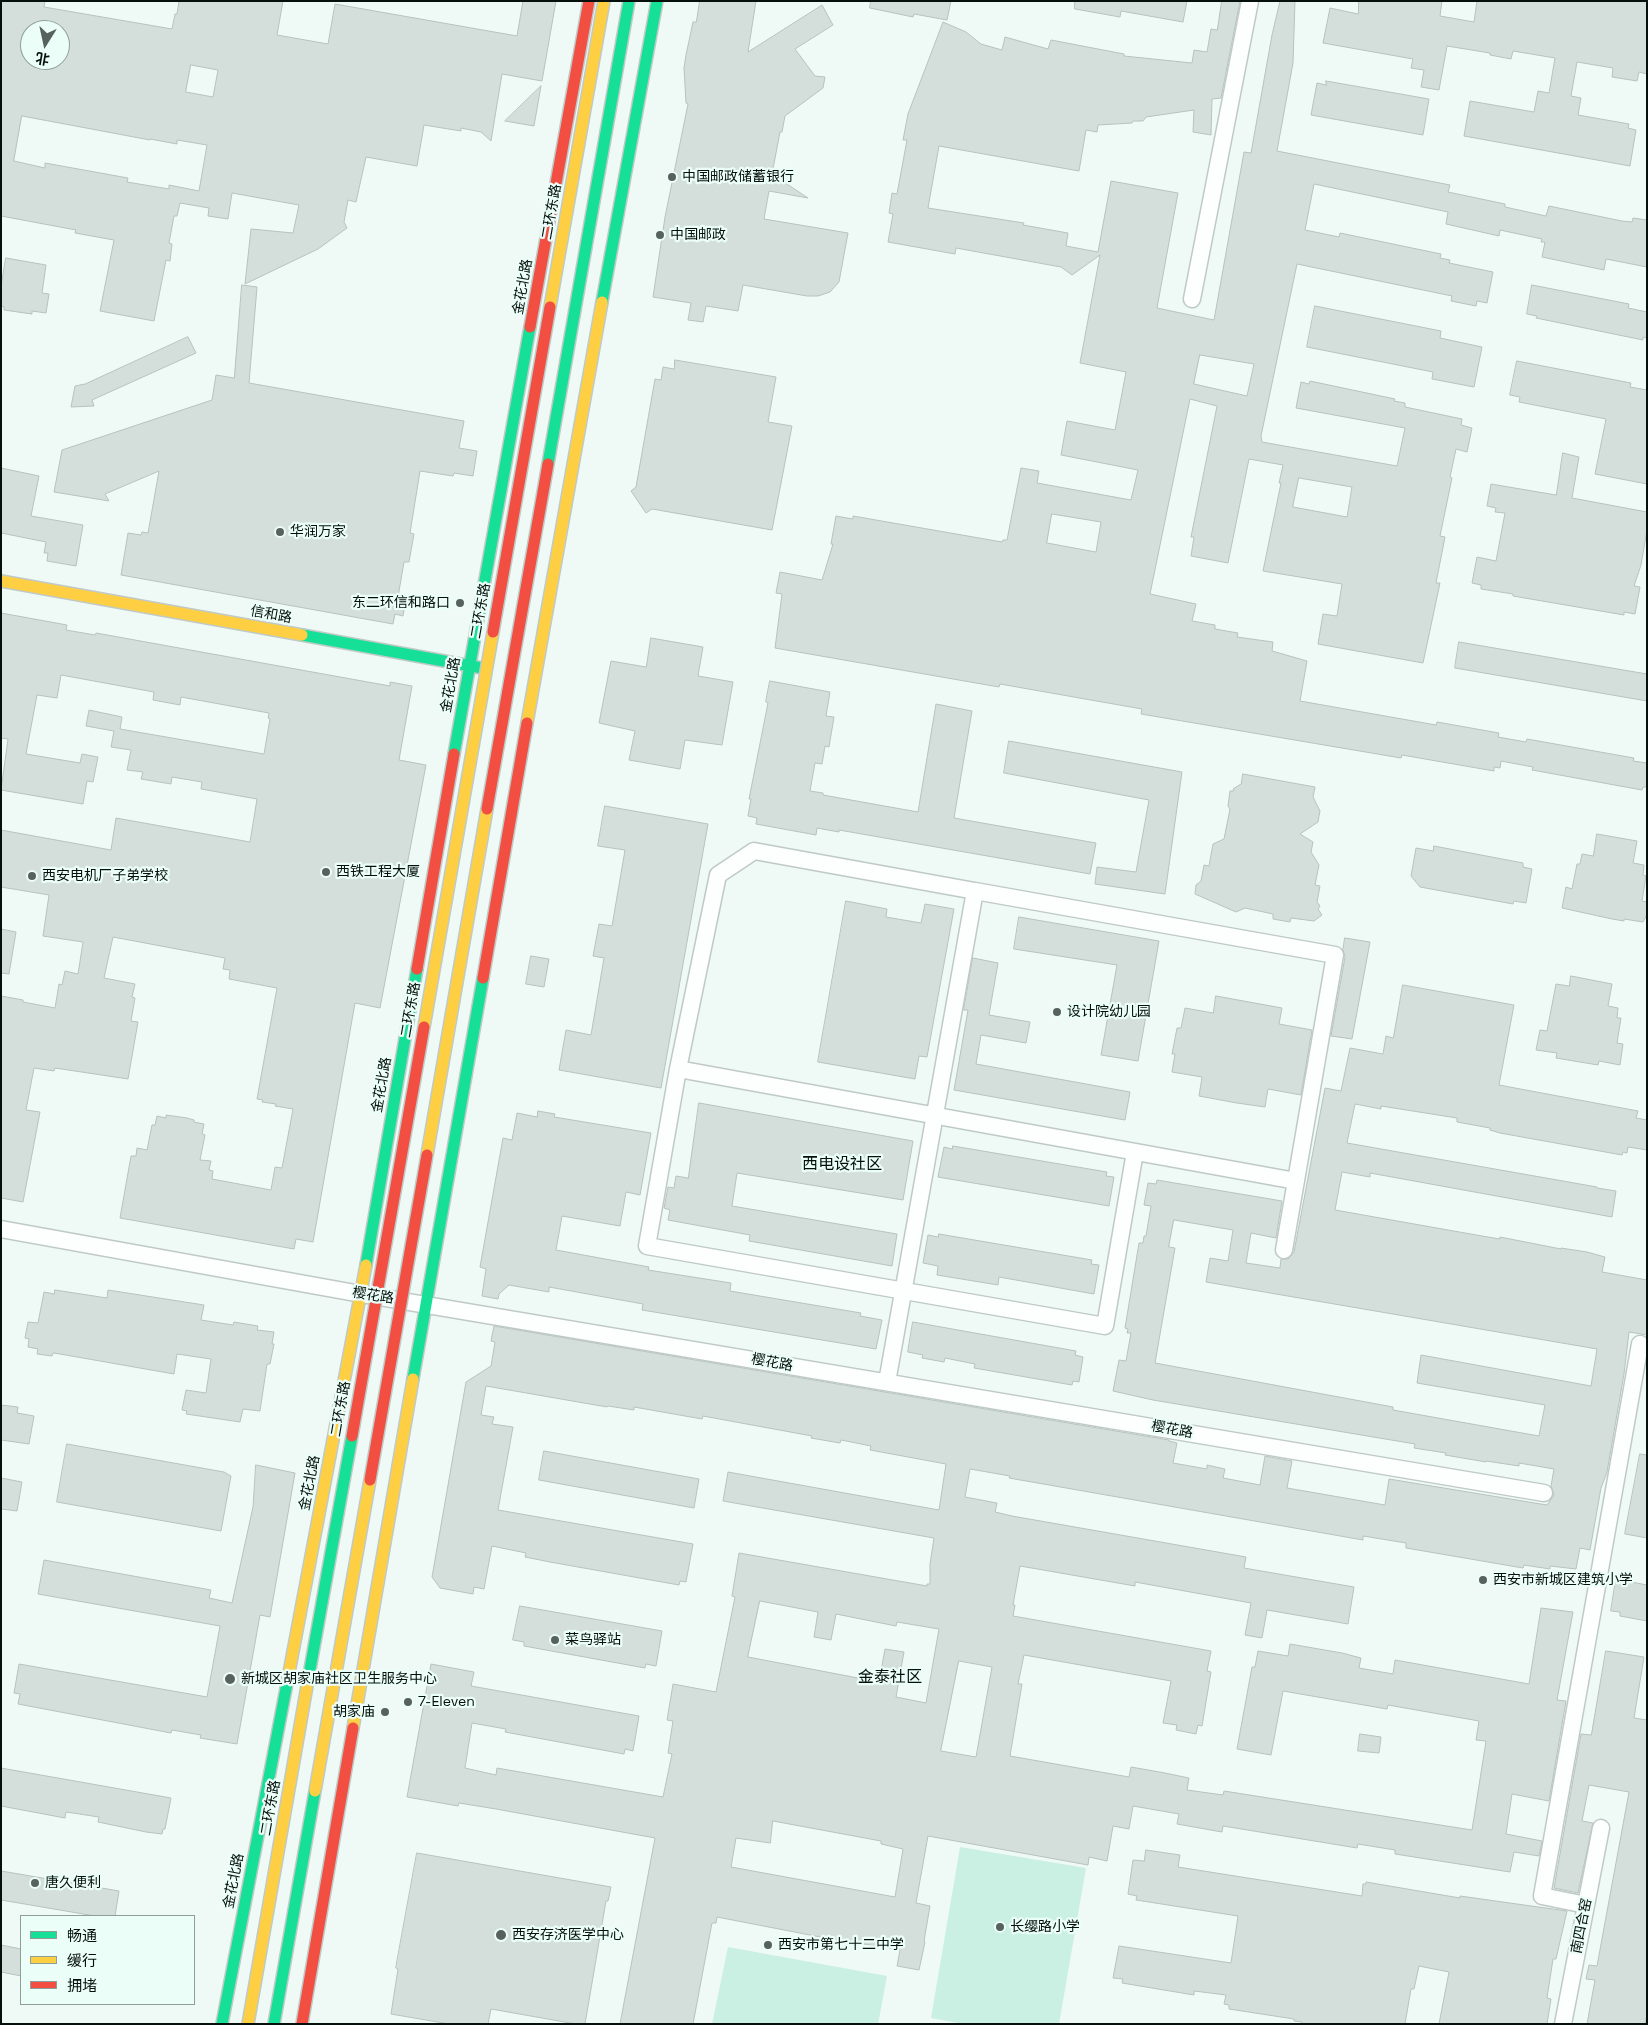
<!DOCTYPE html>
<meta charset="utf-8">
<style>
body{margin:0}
#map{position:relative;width:1648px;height:2025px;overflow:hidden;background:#effaf7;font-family:"Space Grotesk","Noto Sans SC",sans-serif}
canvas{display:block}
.frame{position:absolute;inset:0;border:2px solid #050f0c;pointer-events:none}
.legend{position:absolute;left:20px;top:1915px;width:175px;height:90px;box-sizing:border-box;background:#ebfef8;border:1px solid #8f9e9a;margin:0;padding:6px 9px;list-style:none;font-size:15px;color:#050f0c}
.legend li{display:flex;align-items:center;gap:10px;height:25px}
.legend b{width:25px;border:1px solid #8f9e9a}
.north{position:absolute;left:20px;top:20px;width:50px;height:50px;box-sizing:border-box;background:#ebfef8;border:1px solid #8f9e9a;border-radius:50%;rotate:190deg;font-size:14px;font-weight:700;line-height:20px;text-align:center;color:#050f0c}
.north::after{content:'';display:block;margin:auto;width:18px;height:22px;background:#57615e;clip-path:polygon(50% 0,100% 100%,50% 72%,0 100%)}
</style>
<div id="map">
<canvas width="1648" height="2025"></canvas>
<div class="frame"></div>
<ul class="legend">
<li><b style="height:6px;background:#16e098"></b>畅通</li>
<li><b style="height:6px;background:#ffcf43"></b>缓行</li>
<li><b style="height:6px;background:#f24e42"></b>拥堵</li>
</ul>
<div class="north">北</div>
</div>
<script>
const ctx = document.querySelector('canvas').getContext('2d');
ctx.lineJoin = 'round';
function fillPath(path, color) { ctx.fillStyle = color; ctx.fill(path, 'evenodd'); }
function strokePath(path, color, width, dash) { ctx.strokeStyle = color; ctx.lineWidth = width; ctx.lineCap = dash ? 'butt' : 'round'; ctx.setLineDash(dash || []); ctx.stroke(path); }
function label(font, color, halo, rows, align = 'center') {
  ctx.font = font + ' "Space Grotesk","Noto Sans SC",sans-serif'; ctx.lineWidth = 4.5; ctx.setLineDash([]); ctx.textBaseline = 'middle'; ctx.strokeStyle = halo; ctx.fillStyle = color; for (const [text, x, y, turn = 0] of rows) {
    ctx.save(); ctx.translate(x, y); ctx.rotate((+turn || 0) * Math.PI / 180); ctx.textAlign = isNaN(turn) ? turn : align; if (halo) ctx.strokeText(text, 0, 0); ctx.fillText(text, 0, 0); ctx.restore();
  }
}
const green = new Path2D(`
 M960 1847 1086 1868 1059 2024H963L931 2018Z
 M728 1947 887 1976 878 2024H712Z`);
const building = new Path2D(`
 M1 1H45L44 7 172 29 175 14H177L179 1H283L277 35 328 44 335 4 517 36 523 1H556L542 81 502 74 491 141 481 132 461 128V131L424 125 417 166 366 157 356 202 348 200 344 222 347 228 318 249 245 284 251 229 293 233 299 205 232 193 228 219 208 216 209 208 180 203 177 216H174L169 243 172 244 170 261 166 260 154 321 100 311 114 240 75 233 76 230 1 216ZM30 30H60V60H30ZM191 65 218 70 213 97 186 92ZM22 116 150 140V139L177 144V140L207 145 199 191 169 185V189L127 182 128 178 45 163V168L14 161Z
 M700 1H756L748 52 822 5 833 25 795 49 815 76 825 77 823 88 785 116 782 132H780L772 174 808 198 769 191 764 219 848 233 839 282 830 292 818 296H807L743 285 738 311 706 306 703 322 688 320 691 303 653 297 665 217 688 104 686 103 684 68 686 55 693 22H696Z
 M871 1H951L947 20 914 14 913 17 870 8Z
 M1075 1H1187L1183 22 1121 11 1120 17 1075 9Z
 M1222 1H1240L1221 98 1212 99 1211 135 1193 132 1194 110 1146 117 1143 121H1133L1132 123 1098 125 1097 132 1086 130 1079 171 939 146 928 208 1024 223 1023 225 1068 233 1066 246 1098 252 1111 181 1178 193 1157 308 1214 320 1244 152 1251 153 1272 35 1280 1H1295L1293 63 1277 151 1450 185 1448 192 1505 204V207L1546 216 1549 206 1622 221 1632 222 1633 218 1647 220V267L1606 259 1604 270 1542 257 1545 242H1541L1542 239 1500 230 1499 236 1446 224 1448 212 1314 184 1305 230 1339 237 1340 233 1441 254 1440 258 1450 260 1449 263 1493 272 1487 303 1477 301 1476 306 1451 301 1452 296 1297 264 1261 436 1262 442 1397 466 1405 428 1296 408 1301 382 1309 384 1310 381 1395 399 1394 401 1405 403V407L1462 419 1461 425 1472 428 1467 452 1456 449 1450 477 1452 478 1440 536 1445 537 1436 583H1440L1423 663 1318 644 1323 614 1337 616 1342 584 1263 571 1281 483H1279L1283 465 1249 459 1228 563 1191 556 1194 537H1191L1217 406 1190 399 1150 594 1196 604 1192 621 1215 625V629L1238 633 1237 637 1273 642 1272 651 1307 661 1300 701 1436 725 1437 722 1499 733 1498 737 1526 742 1527 739 1634 758 1633 761 1647 763V787H1643L1642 790 1532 770 1533 767 1501 761 1500 768 1494 767V771L1402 755 1401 758 1141 714 1142 709 1000 684 999 687 775 648 782 594 776 593 780 572 822 580 833 544H831L836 516 853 519V516L1002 542 1003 540H1007L1021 468 1039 471 1037 483 1131 500 1138 470 1061 455 1067 421 1115 430 1126 372 1080 363 1100 255 1072 275 1061 267 956 248 955 254 888 242 893 214 889 213 892 193 897 194 907 140H903L908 114 943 22 966 32 981 44 1002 50 1005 37 1048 49 1051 40 1124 54V56L1192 63 1194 50 1207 52 1211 29 1217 30ZM1200 355 1254 364 1247 396 1194 384ZM1299 478 1352 487 1347 517 1293 507ZM1052 514 1101 522 1096 552 1047 543Z
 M1359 1H1442L1440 16 1474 22 1477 1H1647V74L1639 72 1637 81 1612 77 1613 68 1577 62 1571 96 1581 98 1578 115 1629 124 1628 128 1636 130 1630 166 1464 136 1470 101 1534 112 1538 91 1549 93 1555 58 1513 51 1511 59 1490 55V53L1447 46 1439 90 1421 87 1424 70 1411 68 1413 59 1323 43 1330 8 1358 14Z
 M1326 81 1429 99 1423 135 1311 115 1317 83 1326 85Z
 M541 86 534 126 505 121Z
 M6 258 46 265 42 293 49 294 46 313 32 311V314L4 310V307L1 306V287Z
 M242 285 257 287 249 383 464 421 459 448 477 451 473 476 454 473 453 476 420 471 410 533 414 534 409 562H404L398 597 406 598 403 616 395 614 393 624 121 575 128 533 141 535 142 532 148 533 159 471 105 494 109 501 54 492 62 450 212 400 216 375 234 378Z
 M1532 285 1629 304 1628 308 1647 312V338L1643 337V340L1536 318 1537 316 1527 314Z
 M1315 306 1441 331 1440 338 1482 347 1474 387 1432 379 1433 372 1307 347Z
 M188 337 196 353 92 400 94 406 71 407 75 386 85 384Z
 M675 360 776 377 768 422 792 426 772 530 652 509 646 513 631 491 636 487 655 379 661 380 663 367 674 369Z
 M1517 361 1631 383 1630 387 1647 390V484L1595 474 1606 419 1519 402 1520 397 1510 395Z
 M1563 453 1579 457 1572 498 1647 512V530L1641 565 1634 586 1640 587 1635 614 1624 612V615L1513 596V594L1481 589V585L1472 583 1477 557 1496 561 1505 513 1495 512 1496 508 1487 506 1491 484 1556 495Z
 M1 468 39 476 31 516 83 525 76 566 47 561 48 553H44L46 542 1 533Z
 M1 613 67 625 66 630 95 635 96 633 390 686V682L412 686 399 760 426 765 380 1008 355 1003 313 1242 296 1239 294 1249 120 1218 131 1156H136L137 1148 147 1150 152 1125H155L157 1116 166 1118V1115L187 1118 194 1120V1122L204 1124 202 1134 205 1135 200 1160 211 1161 209 1170 213 1171 212 1179 271 1190 275 1167 282 1168 293 1109 275 1106 276 1104 262 1102 263 1100 257 1099 277 988 229 979 230 970 223 969 225 958 113 937 104 978 135 984 132 997 135 998 131 1021 138 1022 128 1079 55 1068 54 1071 34 1068 26 1110 40 1112 23 1202 1 1198V996L23 1000V1002L55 1008 59 984 62 985 65 971 78 974 83 942 43 936 49 895 1 887V830L111 850 116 818 250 842 257 799 201 789 202 782 172 777 171 784 141 779 143 772 127 770 131 750 111 747 114 731 86 726 89 710 122 717 120 729 264 754 270 719 268 718 269 713 181 697 180 705 153 700 154 692 61 675 57 698 37 695 26 754 80 763 82 754 98 757 93 782 87 781 83 804 1 790 8 739 1 738Z
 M651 638 703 647 698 676 733 682 722 745 685 740 680 769 629 760 635 731 599 723 611 661 646 667Z
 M1459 642 1647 674V701L1455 668Z
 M770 681 830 692 826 716 834 717 829 747 825 746 822 764 815 763 810 791 823 793V795L918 812 936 704 972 711 954 818 1096 843 1090 874 839 830V832L817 828 816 835 756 824 757 818 748 816 751 799H749L768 703 766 702Z
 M1009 741 1182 772 1165 894 1095 884 1097 867 1136 872 1149 800 1004 773Z
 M1243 774 1315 787 1313 797 1320 811 1318 822 1300 834 1313 842 1311 852 1319 865 1315 885 1320 886 1317 902 1320 906 1318 909 1322 915 1314 921 1291 918 1290 922 1273 919V914L1245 908 1236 912 1195 894 1196 885 1201 881 1204 865 1209 866 1213 844 1224 839 1230 809 1228 806 1230 791H1234L1233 789 1241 784Z
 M605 806 708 824 661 1088 559 1070 566 1030 591 1035 604 958 593 956 599 924 612 926 625 850 598 846Z
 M1597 834 1637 841 1633 863 1644 865 1643 875 1646 876 1642 901 1647 902V915L1643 922 1624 919V921L1612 919 1562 908 1566 887 1572 889 1577 864H1580L1582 854 1593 856Z
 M1434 846 1523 863V867L1532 869 1526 903 1514 901 1513 904 1420 887 1411 876 1416 848 1433 851Z
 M846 901 887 909 886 917 921 923 925 904 954 909 927 1057 919 1056 915 1079 818 1062Z
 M1019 917 1159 941 1138 1061 1101 1055 1117 965 1014 949Z
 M1 929 16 932 9 974 1 973Z
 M1345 938 1370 942 1352 1039 1331 1036 1345 957 1343 950Z
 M531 956 549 959 544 987 526 984Z
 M973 958 998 963 989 1015 1030 1022 1026 1043 981 1035 976 1064 1130 1092 1125 1120 954 1090 968 1010H964Z
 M1571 976 1612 984 1608 1006 1618 1008 1617 1018H1621L1617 1043 1623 1044 1620 1065 1599 1061 1598 1065 1556 1058 1557 1053 1536 1050 1540 1030 1547 1031 1556 984 1569 986Z
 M1403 985 1514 1005 1499 1085 1638 1111 1636 1118 1647 1120V1150L1628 1147 1627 1153 1623 1152 1622 1155 1500 1133 1490 1130V1128L1457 1122V1118L1381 1106V1109L1355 1104 1347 1143 1597 1187V1188L1616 1191 1612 1217 1370 1173V1177L1342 1172 1335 1210 1482 1236 1500 1239V1237L1561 1249V1248L1587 1252 1605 1257 1602 1272 1647 1280V1335L1629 1332 1624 1374 1607 1472 1601 1488 1590 1550 1580 1548 1576 1569 1550 1566V1569L1524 1565 1523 1568 1406 1548V1543L1363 1536V1540L1009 1478 1010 1476 970 1469 965 1497 997 1503 995 1512 1012 1516 1246 1557 1244 1568 1354 1587 1348 1624 1267 1610 1262 1638 1245 1635 1251 1603 1135 1582V1586L1020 1566 1013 1605H1015L1013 1616 1211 1651 1207 1671 1211 1672 1202 1726 1198 1725 1196 1734 1176 1730 1177 1725 1163 1723 1171 1681 1024 1655 1018 1684H1022L1010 1756 1129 1777 1131 1767 1165 1773 1189 1778 1187 1790 1223 1795 1224 1791 1472 1830 1486 1741 1476 1740 1479 1721 1388 1705 1387 1709 1283 1691 1271 1755 1237 1749 1252 1667H1255L1258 1651 1288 1656 1290 1644 1342 1653 1361 1658 1359 1668 1393 1674 1395 1660 1529 1684 1541 1608 1573 1612 1557 1700 1566 1701 1549 1801 1512 1794 1506 1834 1542 1841 1539 1856 1514 1852 1510 1872 1395 1854V1850L1358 1844 1357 1848 1223 1826 1222 1832 1177 1824 1179 1814 1133 1806 1129 1829 1113 1826 1107 1861 1089 1857 1088 1865 928 1836 916 1903 930 1906 924 1941 925 1942 919 1970 897 1966 900 1950 815 1936 717 1917 716 1923H712L693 2024H620L655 1838 496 1809 459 1803 458 1806 407 1797 431 1664 474 1672 471 1686 639 1716 633 1751 625 1749 624 1754 505 1732 506 1729 472 1723 465 1768 496 1775 497 1768 663 1797 672 1754 668 1753 673 1721 667 1720 673 1684 716 1692 735 1597 732 1596 739 1553 927 1586V1584H930V1564L934 1538 723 1501 728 1472 939 1510 946 1464 870 1450 871 1446 841 1440 840 1443 811 1438 812 1436 703 1416 702 1419 634 1407V1410L608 1406 607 1407 486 1386 481 1415 494 1417 492 1424 513 1427 498 1510 693 1544 686 1582 680 1581 679 1585 550 1562 525 1557 526 1553 492 1546 484 1589 474 1587 473 1594 440 1588 432 1577 466 1382 491 1366 495 1342 491 1341 494 1326 1169 1440V1441L1177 1443 1173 1463 1207 1469V1465L1225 1469 1223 1478 1260 1485 1265 1456 1292 1461 1287 1488 1385 1505 1389 1479 1547 1505 1554 1495 1551 1486 1554 1469 1519 1463V1466L1486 1461V1462L1445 1455 1446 1453 1414 1448 1415 1444 1153 1400 1113 1391 1119 1360 1126 1361 1131 1333H1127L1128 1329 1125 1328 1139 1243H1143L1144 1236H1146L1151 1206 1144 1205 1148 1183 1156 1184 1157 1180 1282 1201 1276 1238 1251 1233 1246 1263 1280 1268 1281 1259H1288L1294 1252 1325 1088 1341 1091 1350 1048 1383 1054 1386 1036 1393 1038ZM1174 1220 1233 1230 1228 1261 1210 1258 1206 1282 1597 1349 1591 1386 1421 1355 1417 1383 1545 1405 1539 1436 1393 1410V1407L1155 1363 1175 1248 1169 1247ZM760 1601 818 1612 814 1637 831 1640 836 1614 896 1626 897 1622 939 1629 926 1703 896 1697 904 1652 885 1649 879 1682 748 1657ZM959 1661 992 1667 976 1757 941 1751ZM773 1821 881 1841V1844L903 1849 895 1897 731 1867 736 1838 770 1843Z
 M1216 996 1282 1008 1279 1024 1312 1030 1301 1095 1268 1089 1265 1107 1237 1103 1199 1096 1202 1077 1172 1072 1175 1054H1172L1177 1028H1181L1185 1008 1213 1013Z
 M699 1103 913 1141 903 1200 737 1173 732 1206 897 1234 892 1266 749 1241 750 1235 668 1220 670 1210 664 1208 668 1187 674 1188 676 1176 688 1178Z
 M538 1111 555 1114 554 1117 651 1133 640 1195 626 1192 620 1226 562 1216 556 1250 649 1267 648 1270 731 1283 730 1291 861 1313 860 1316 882 1320 876 1349 642 1310 643 1304 549 1287V1292L509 1285 499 1294 498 1299 482 1296 486 1269 480 1267 503 1138 512 1140 517 1113 537 1117Z
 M953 1146 1107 1172 1106 1176 1114 1177 1109 1206 938 1177 944 1147 952 1149Z
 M939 1234 1092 1260 1091 1264 1099 1265 1094 1294 999 1277 998 1285 937 1275 938 1266 923 1263 928 1235 938 1237Z
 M55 1290 107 1298 108 1290 204 1305 201 1320 233 1325 234 1322 258 1326 257 1330 274 1332 272 1344H274L270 1364H267L260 1411 243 1409 240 1422 186 1414 187 1411 182 1410 186 1390 206 1393 211 1359 177 1354 174 1374 60 1354 53 1353 52 1356 37 1354 38 1349 28 1347 29 1339 25 1338 28 1322 38 1323 44 1292 54 1294Z
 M913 1322 1076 1351 1075 1355 1083 1357 1079 1382 1073 1381 1072 1385 974 1368 975 1364 945 1358 944 1362 922 1358 923 1355 908 1352Z
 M1 1405 18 1407 17 1413 34 1416 29 1444 1 1440Z
 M67 1444 224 1472 231 1476 221 1531 57 1502Z
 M544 1451 699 1479 694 1508 539 1480Z
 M1640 1454 1647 1455V1538L1625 1534Z
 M256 1465 295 1473 270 1617 260 1615 237 1744 200 1738 201 1735 172 1730 171 1733 18 1704 20 1694 14 1693 19 1664 207 1697 220 1626 38 1594 44 1560 211 1590 209 1598 232 1603 253 1507Z
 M1 1478 22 1482 17 1511 1 1509Z
 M1616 1579 1647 1585V1621L1620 1616V1612L1611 1611Z
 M520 1606 662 1631 656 1666 646 1664 645 1668 524 1646V1642L513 1640Z
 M1606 1651 1644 1657 1634 1718 1647 1720V2015L1645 2024H1587L1595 1980 1586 1979 1589 1965 1597 1966 1629 1792 1589 1785 1582 1821 1593 1823 1578 1893 1554 1888 1581 1734 1591 1735Z
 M1360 1734 1381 1737 1379 1753 1358 1751Z
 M1 1768 171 1798 165 1829H163L162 1834 146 1832 98 1822 99 1817 66 1812 65 1818 1 1806Z
 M1146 1850 1180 1855 1178 1867 1362 1896 1363 1884H1366V1882L1460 1898V1896L1567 1911 1556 1959H1553L1547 1998 1551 1999 1547 2024H1439L1449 1972 1419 1966 1414 1989H1411L1405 2024H1302V2022L1294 2021V2019L1229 2009V2005L1224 2004 1226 1995 1194 1991V1995L1122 1983 1123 1979 1113 1978 1119 1946 1231 1963 1238 1916 1136 1900 1137 1896 1128 1894 1133 1860 1144 1861Z
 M417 1853 611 1887 608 1901H606L585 2024H576L491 2009 488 2024H449L391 2014 398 1969 396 1968Z
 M1 1871 119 1891 115 1916H95L1 1900Z
 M1 1945 21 1949V1976L1 1972Z`);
const street = new Path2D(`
 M1192 299 1250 1
 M678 1069 718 875 754 851 975 891
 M1135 1152 1105 1326 647 1246 678 1069C884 1106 1090 1143 1296 1181
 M1 1229 361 1294 1544 1493
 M887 1382 975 891 1335 955 1284 1250
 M1586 1905 1542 1896 1640 1344
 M1563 2024 1601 1828`);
const fast = new Path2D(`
 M602 302 657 1
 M302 635 482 668
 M454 754 530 327
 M366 1265 417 969
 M413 1379 483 978
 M222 2024 288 1678`);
const slow = new Path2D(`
 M1 581 302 635
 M527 723 602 302
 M288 1678 366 1265
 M353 1728 413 1379`);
const jam = new Path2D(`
 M530 327 589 1
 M417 969 454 754
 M483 978 527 723
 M302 2024 353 1728`);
const fastBridge = new Path2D(`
 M548 464 629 1
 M307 1686 352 1436
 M274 2024 315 1791`);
const slowBridge = new Path2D(`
 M550 307 604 1
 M424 1027 493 632
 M427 1155 487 809
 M315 1791 370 1480
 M248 2024 307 1686`);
const jamBridge = new Path2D(`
 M493 632 550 307
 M487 809 548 464
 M352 1436 424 1027
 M370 1480 427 1155`);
const markers = [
 [672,177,5,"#57615e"],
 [660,235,5,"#57615e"],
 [280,532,5,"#57615e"],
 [460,603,5,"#57615e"],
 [326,872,5,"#57615e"],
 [32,876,5,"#57615e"],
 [1057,1012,5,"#57615e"],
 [1483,1580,5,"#57615e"],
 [555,1640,5,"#57615e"],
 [230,1679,6,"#57615e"],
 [408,1702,5,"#57615e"],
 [385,1712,5,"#57615e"],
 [35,1883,5,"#57615e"],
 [1000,1927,5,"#57615e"],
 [501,1935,6,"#57615e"],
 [768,1945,5,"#57615e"]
];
const poiNames = [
 ["中国邮政储蓄银行",682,177],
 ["中国邮政",670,235],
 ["华润万家",290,532],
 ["东二环信和路口",450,603,"right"],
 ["西铁工程大厦",336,872],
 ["西安电机厂子弟学校",42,876],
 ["设计院幼儿园",1067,1012],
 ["西安市新城区建筑小学",1493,1580],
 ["菜鸟驿站",565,1640],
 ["新城区胡家庙社区卫生服务中心",241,1679],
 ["7-Eleven",418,1702],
 ["胡家庙",375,1712,"right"],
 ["唐久便利",45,1883],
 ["长缨路小学",1010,1927],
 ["西安存济医学中心",512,1935],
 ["西安市第七十二中学",778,1945]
];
const streetNames = [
 ["二环东路",552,212,-80],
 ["金花北路",523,287,-80],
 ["二环东路",481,611,-80],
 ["信和路",271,615,10],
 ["金花北路",451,685,-80],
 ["二环东路",411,1010,-80],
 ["金花北路",382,1085,-80],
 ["樱花路",373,1296,9],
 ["樱花路",772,1363,10],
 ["二环东路",341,1409,-80],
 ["樱花路",1172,1430,10],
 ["金花北路",310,1483,-79],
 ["二环东路",271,1808,-80],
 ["金花北路",234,1881,-79],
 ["南四合窑",1582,1926,-79]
];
const quarterNames = [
 ["西电设社区",842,1165],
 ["金泰社区",890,1678]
];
fillPath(green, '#caefe3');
fillPath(building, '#d4dfdb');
strokePath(building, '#b7c2be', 1);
strokePath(street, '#bfcac7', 19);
strokePath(fast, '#bfcac7', 14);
strokePath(slow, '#bfcac7', 14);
strokePath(jam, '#bfcac7', 14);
strokePath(street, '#fdfefe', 16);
strokePath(fast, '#16e098', 11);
strokePath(slow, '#ffcf43', 11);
strokePath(jam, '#f24e42', 11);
strokePath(fastBridge, '#bfcac7', 14, []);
strokePath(slowBridge, '#bfcac7', 14, []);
strokePath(jamBridge, '#bfcac7', 14, []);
strokePath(fastBridge, '#16e098', 11);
strokePath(slowBridge, '#ffcf43', 11);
strokePath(jamBridge, '#f24e42', 11);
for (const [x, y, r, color] of markers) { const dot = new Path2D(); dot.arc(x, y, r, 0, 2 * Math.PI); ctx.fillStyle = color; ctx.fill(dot); strokePath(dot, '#ebfef8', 2); }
label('14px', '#050f0c', '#ebfef8', poiNames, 'left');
label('14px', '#050f0c', '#ebfef8', streetNames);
label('16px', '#050f0c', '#ebfef8', quarterNames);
</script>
